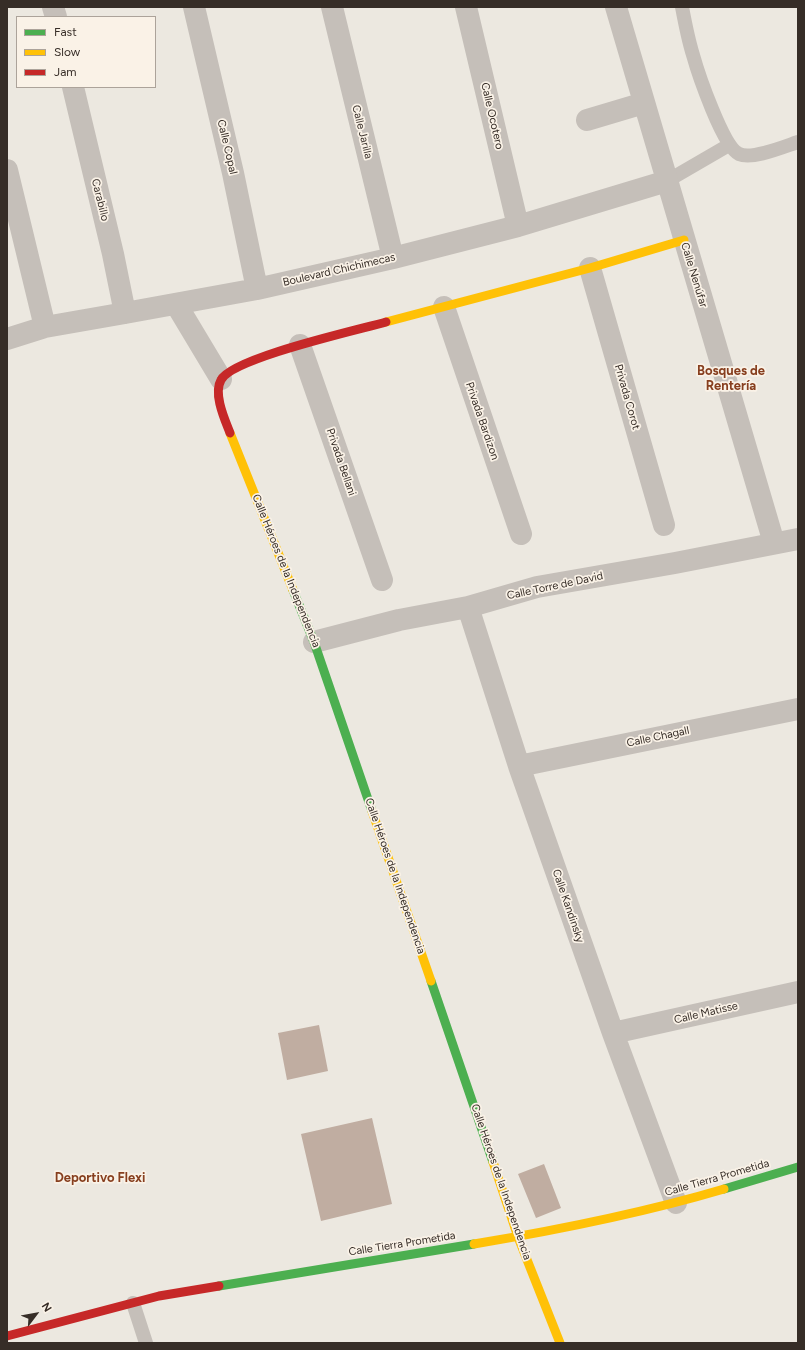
<!DOCTYPE html>
<meta charset="utf-8">
<style>
body{margin:0}
#map{position:relative;width:805px;height:1350px;overflow:hidden;background:#ece8e0;font-family:Figtree,sans-serif}
canvas{display:block}
.frame{position:absolute;inset:0;border:8px solid #362d27;pointer-events:none}
.legend{position:absolute;left:16px;top:16px;width:140px;height:72px;box-sizing:border-box;background:#faf2e7;border:1px solid #aca39a;margin:0;padding:5px 7px;list-style:none;font-size:12px;color:#362d27}
.legend li{display:flex;align-items:center;gap:8px;height:20px}
.legend b{width:20px;border:1px solid #aca39a}
.north{position:absolute;left:16px;top:1294px;width:40px;height:40px;-webkit-text-stroke:3px #faf2e7;paint-order:stroke;rotate:58deg;font-size:11px;font-weight:700;line-height:16px;text-align:center;color:#362d27}
.north::after{content:'';display:block;margin:auto;width:14px;height:18px;background:#362d27;clip-path:polygon(50% 0,100% 100%,50% 72%,0 100%)}
</style>
<div id="map">
<canvas width="805" height="1350"></canvas>
<div class="frame"></div>
<ul class="legend">
<li><b style="height:5px;background:#4caf50"></b>Fast</li>
<li><b style="height:5px;background:#ffc107"></b>Slow</li>
<li><b style="height:5px;background:#c62828"></b>Jam</li>
</ul>
<div class="north">N</div>
</div>
<script>
const ctx = document.querySelector('canvas').getContext('2d');
ctx.lineJoin = 'round';
function fillPath(path, color) { ctx.fillStyle = color; ctx.fill(path, 'evenodd'); }
function strokePath(path, color, width, dash) { ctx.strokeStyle = color; ctx.lineWidth = width; ctx.lineCap = dash ? 'butt' : 'round'; ctx.setLineDash(dash || []); ctx.stroke(path); }
function label(font, color, halo, rows, align = 'center') {
  ctx.font = font + ' Figtree,sans-serif'; ctx.lineWidth = 3.5; ctx.setLineDash([]); ctx.textBaseline = 'middle'; ctx.strokeStyle = halo; ctx.fillStyle = color; for (const [text, x, y, turn = 0] of rows) {
    ctx.save(); ctx.translate(x, y); ctx.rotate((+turn || 0) * Math.PI / 180); ctx.textAlign = isNaN(turn) ? turn : align; if (halo) ctx.strokeText(text, 0, 0); ctx.fillText(text, 0, 0); ctx.restore();
  }
}
const building = new Path2D(`
 M319 1025 328 1071 287 1080 278 1033Z
 M372 1118 392 1204 321 1221 301 1134Z
 M544 1164 561 1208 536 1218 518 1174Z`);
const lane = new Path2D(`
 M682 7C685 23 688 39 693 55 698 73 723 147 739 154 752 160 783 147 798 142
 M667 181 729 145
 M133 1303 146 1343`);
const street = new Path2D(`
 M53 7 56 17
 M194 7 233 173 257 289
 M332 7 393 258
 M466 7 518 226
 M616 7 774 543
 M73 87 113 254 125 313
 M587 120 644 103
 M7 170 45 327
 M590 268 664 525
 M176 304 221 379
 M444 307 521 534
 M7 339 45 327 125 313 257 289 393 258 518 226 667 181
 M300 345 382 580
 M468 607 519 766 613 1033 676 1203
 M314 642 399 620 468 607 537 587 675 563 798 539
 M519 766 798 709
 M613 1033 798 992`);
const fast = new Path2D(`
 M293 590 314 642 372 811
 M431 981 493 1162
 M724 1189 798 1167
 M219 1286 474 1244`);
const slow = new Path2D(`
 M386 322 590 268 684 240
 M230 433 293 590
 M372 811 431 981
 M493 1162 518 1237 560 1343
 M474 1244C558 1230 643 1213 724 1189`);
const jam = new Path2D(`
 M230 433C225 420 213 394 221 380 232 358 358 330 386 322
 M7 1336 159 1296 219 1286`);
const streetNames = [
 ["Calle Ocotero",492,116,77],
 ["Calle Jarilla",362,132,76],
 ["Calle Copal",227,147,77],
 ["Carabillo",100,200,76],
 ["Boulevard Chichimecas",339,270,-13],
 ["Calle Nenúfar",694,275,73],
 ["Privada Corot",627,397,74],
 ["Privada Bardizon",482,421,71],
 ["Privada Bellani",341,462,71],
 ["Calle Héroes de la Independencia",286,571,68],
 ["Calle Torre de David",555,586,-12],
 ["Calle Chagall",658,737,-12],
 ["Calle Héroes de la Independencia",395,876,71],
 ["Calle Kandinsky",568,906,71],
 ["Calle Matisse",706,1013,-13],
 ["Calle Tierra Prometida",717,1178,-16],
 ["Calle Héroes de la Independencia",501,1182,71],
 ["Calle Tierra Prometida",402,1244,-9]
];
const quarterNames = [
 ["Bosques de",731,371],
 ["Rentería",731,386],
 ["Deportivo Flexi",100,1178]
];
fillPath(building, '#c0ada1');
strokePath(lane, '#c5bfb9', 14);
strokePath(street, '#c5bfb9', 22);
strokePath(fast, '#4caf50', 9);
strokePath(slow, '#ffc107', 9);
strokePath(jam, '#c62828', 9);
label('11px', '#362d27', '#faf2e7', streetNames);
label('bold 13px', '#873f1f', '#faf2e7', quarterNames);
</script>
